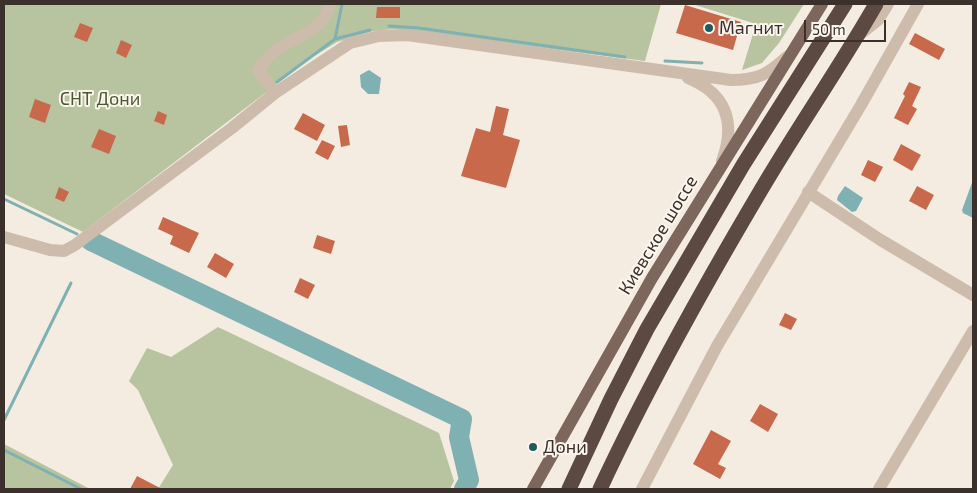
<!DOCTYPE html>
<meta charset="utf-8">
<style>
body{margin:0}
#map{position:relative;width:977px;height:493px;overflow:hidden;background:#f4ebe1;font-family:"Exo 2",sans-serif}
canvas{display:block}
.frame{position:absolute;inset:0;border:5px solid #3b302b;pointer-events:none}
.scale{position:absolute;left:804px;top:20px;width:82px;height:22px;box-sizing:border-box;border:2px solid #3b302b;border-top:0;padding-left:6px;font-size:15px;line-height:18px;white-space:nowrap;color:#3b302b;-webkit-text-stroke:4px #fbf5ee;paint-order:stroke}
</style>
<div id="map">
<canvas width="977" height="493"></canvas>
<div class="frame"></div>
<div class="scale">50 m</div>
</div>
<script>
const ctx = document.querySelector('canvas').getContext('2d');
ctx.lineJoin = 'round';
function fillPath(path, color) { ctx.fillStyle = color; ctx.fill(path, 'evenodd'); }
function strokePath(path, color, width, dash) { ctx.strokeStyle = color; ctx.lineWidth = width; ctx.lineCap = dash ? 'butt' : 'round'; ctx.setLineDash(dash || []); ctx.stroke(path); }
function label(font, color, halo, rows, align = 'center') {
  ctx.font = font + ' "Exo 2",sans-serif'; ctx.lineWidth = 4; ctx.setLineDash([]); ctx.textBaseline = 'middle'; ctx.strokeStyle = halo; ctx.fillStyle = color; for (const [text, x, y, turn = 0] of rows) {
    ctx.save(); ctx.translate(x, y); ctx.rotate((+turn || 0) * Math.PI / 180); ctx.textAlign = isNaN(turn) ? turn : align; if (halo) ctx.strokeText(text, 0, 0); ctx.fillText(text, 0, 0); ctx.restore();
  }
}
const green = new Path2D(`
 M4 4H661L645 61 393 29 373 31 337 42 311 58 83 232 4 194Z
 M692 4H804L779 43 762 63 742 70 756 24Z
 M218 327 439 433 454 481 450 489H158L173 465 138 390 129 381 147 348 171 357Z
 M4 444 90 489H4Z`);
const water = new Path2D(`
 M369 70 381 78 379 94H368L361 87 360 75Z
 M973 180V218L963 213 962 210Z
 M845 186 863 198 856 211 852 212 837 200 838 196Z`);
const stream = new Path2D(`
 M389 26 419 28 625 57
 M335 39 342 4
 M665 61 702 63
 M277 82 335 39 370 30
 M4 199 77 234
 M4 420 71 283
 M4 450 81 489`);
const river = new Path2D(`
 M91 241 462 419 459 437 469 480 464 489`);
const building = new Path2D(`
 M685 5 741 22 733 50 676 33Z
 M377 7H400V18H376Z
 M80 23 93 28 87 42 74 37Z
 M915 33 945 49 939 60 909 44Z
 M121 40 132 45 126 58 116 53Z
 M909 82 921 87 912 106 917 109 908 125 894 118 905 96 903 94Z
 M35 99 51 105 45 123 29 117Z
 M496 106 509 109 503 135 520 140 506 188 461 176 476 128 490 132Z
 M158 111 167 115 164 125 154 121Z
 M303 113 325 125 317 141 294 129Z
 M347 125 350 145 341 147 338 126Z
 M99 129 116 136 109 154 91 147Z
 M322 140 335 146 328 160 315 153Z
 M901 144 921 155 912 171 893 160Z
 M868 160 883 167 875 182 861 175Z
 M917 186 934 195 926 210 909 201Z
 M59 187 69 192 64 202 55 198Z
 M163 217 199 233 189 253 170 244 173 236 158 229Z
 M317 235 335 241 331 254 313 248Z
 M215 253 234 264 226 278 207 267Z
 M300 278 315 285 308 299 294 292Z
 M785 313 797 319 791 330 779 325Z
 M760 404 778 414 768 432 750 421Z
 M711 430 731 441 718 464 726 468 720 479 693 464Z
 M137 476 162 489H130Z`);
const minor = new Path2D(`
 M859 35 878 20 888 4
 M688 78C727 94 736 123 722 161
 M275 93 258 70C265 62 271 53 281 47 301 34 324 30 330 4
 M808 192 879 239 973 295
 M4 237 50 250 64 251 75 245 232 128 275 93 350 43 379 36 407 35 731 80C759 80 768 74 788 56
 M642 489 717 346 861 105 918 4
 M879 489 973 331`);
const major = new Path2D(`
 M533 489 652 278 822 4`);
const highway = new Path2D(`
 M569 489 611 399 647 329 743 165 845 4
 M600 489C648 386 703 288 761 190 798 127 840 67 876 4`);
const markers = [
 [709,28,5,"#1f5a5e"],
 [533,447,5,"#1f5a5e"]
];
const poiNames = [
 ["Магнит",719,28],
 ["Дони",543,447]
];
const parkNames = [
 ["СНТ Дони",100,99]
];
const streetNames = [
 ["Киевское шоссе",658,235,-59]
];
fillPath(green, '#b8c4a0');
fillPath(water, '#7fb0b2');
strokePath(stream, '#7fb0b2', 3);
strokePath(river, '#7fb0b2', 20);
fillPath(building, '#c8694b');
strokePath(minor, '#cdbbac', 12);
strokePath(major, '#7d675c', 12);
strokePath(highway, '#5c4a42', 15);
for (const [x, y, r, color] of markers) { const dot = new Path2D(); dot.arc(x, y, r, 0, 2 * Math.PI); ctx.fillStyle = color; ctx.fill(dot); strokePath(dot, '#fbf5ee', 2); }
label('18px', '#3b302b', '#fbf5ee', poiNames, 'left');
label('18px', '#4a5a2e', '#fbf5ee', parkNames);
label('18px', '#3b302b', '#fbf5ee', streetNames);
</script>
